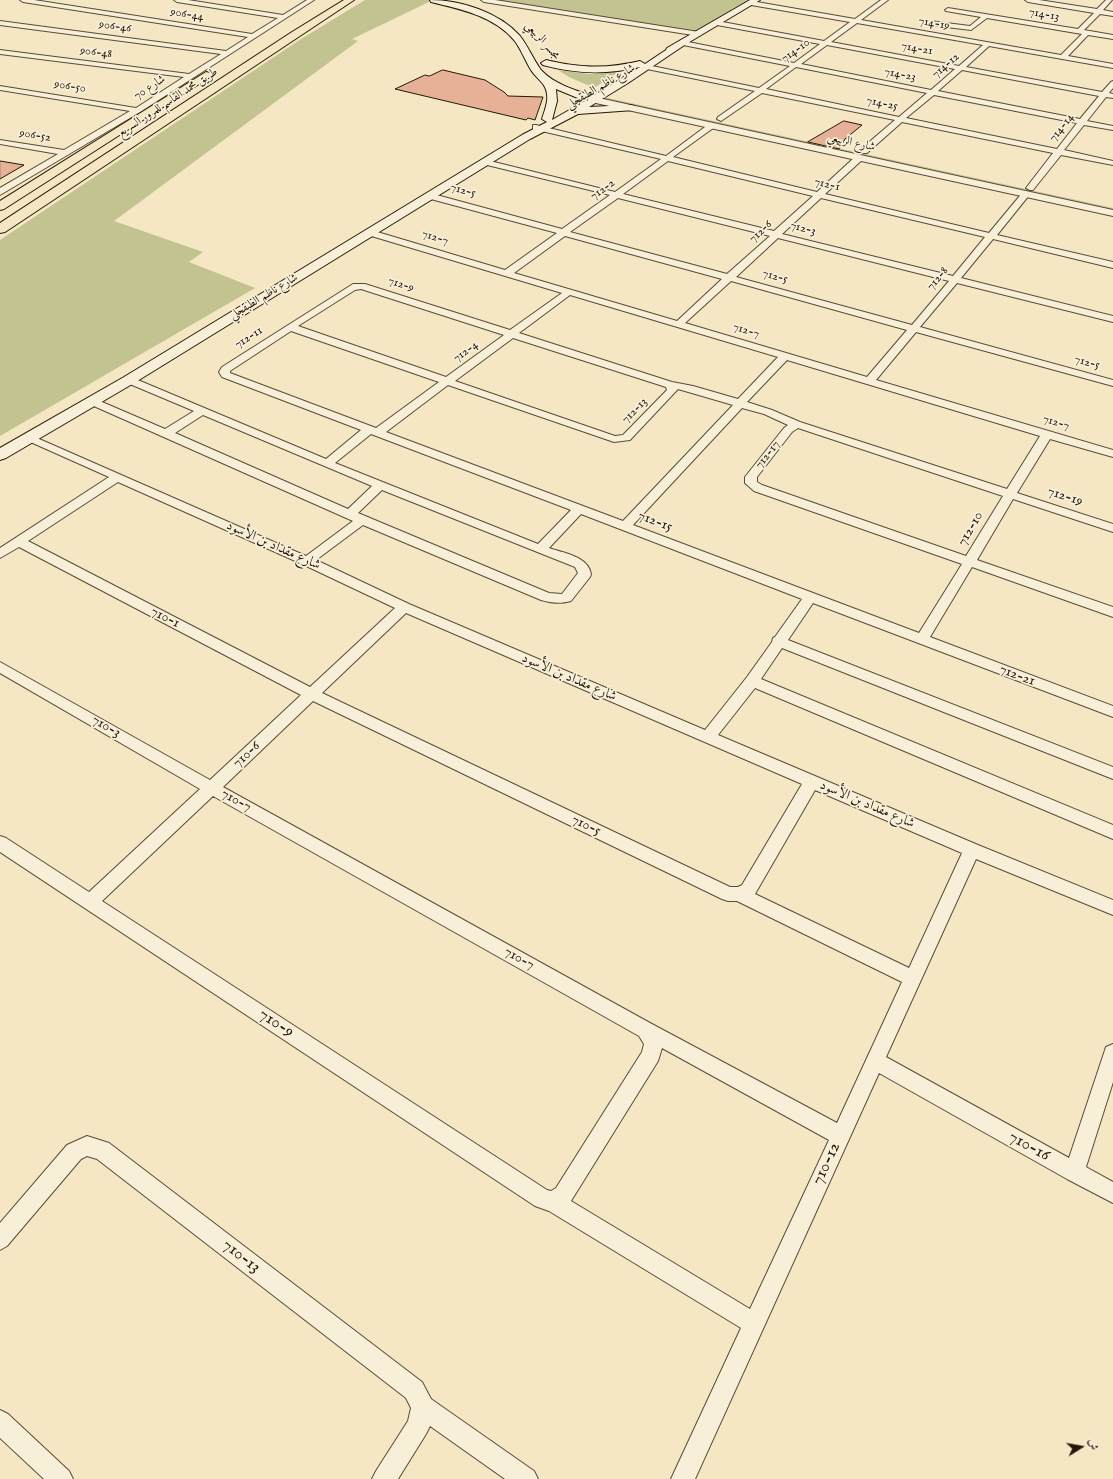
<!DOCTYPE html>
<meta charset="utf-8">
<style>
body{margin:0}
#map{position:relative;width:1113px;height:1479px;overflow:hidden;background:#f5e6c4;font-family:"IM FELL English",Amiri,serif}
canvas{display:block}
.north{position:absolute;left:1061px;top:1427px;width:40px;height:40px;-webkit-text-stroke:3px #f8efd9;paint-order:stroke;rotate:79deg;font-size:11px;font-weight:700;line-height:16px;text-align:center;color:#241909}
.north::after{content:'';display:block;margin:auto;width:14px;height:18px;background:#241909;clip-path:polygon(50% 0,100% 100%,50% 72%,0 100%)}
</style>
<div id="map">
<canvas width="1113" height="1479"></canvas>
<div class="north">ش</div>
</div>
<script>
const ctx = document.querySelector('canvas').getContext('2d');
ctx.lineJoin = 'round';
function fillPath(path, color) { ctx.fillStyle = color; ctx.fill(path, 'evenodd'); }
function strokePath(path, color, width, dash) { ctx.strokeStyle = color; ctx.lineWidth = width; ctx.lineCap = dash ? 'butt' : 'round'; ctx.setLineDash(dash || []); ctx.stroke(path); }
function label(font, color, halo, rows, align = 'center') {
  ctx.font = font + ' "IM FELL English",Amiri,serif'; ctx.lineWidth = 3.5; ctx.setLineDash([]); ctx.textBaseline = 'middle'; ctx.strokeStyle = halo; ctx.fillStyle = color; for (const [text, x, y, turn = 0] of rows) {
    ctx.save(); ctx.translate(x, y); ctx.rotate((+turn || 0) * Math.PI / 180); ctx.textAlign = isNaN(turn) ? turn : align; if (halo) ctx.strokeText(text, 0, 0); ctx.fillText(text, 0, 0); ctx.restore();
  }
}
const green = new Path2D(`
 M365 0H433L352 39 358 41 114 221 203 252 189 262 255 288 0 436V240L301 39Z
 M489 0H747L693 32 600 16Z
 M558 70 589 74 620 71 594 88 569 77Z
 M603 97 1113 208V211L604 99Z`);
const building = new Path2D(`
 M443 70 485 80 504 92 508 96 543 97 535 120 528 118 526 120 395 89 425 75 429 76Z
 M844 121 862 125 845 139 839 149 808 142Z
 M0 161 24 165 0 179Z`);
const minor = new Path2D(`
 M20 0H34L252 34 278 18 177 2 174 0H188L283 15 307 0H314L140 112 0 195V188L58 154 0 144V140L64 150 130 111 0 90V86L136 108 184 77 0 54V50L189 74 221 54 0 25V21L226 51 248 37 23 2Z
 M481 0H495L699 32 702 34 699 36 484 2Z
 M881 0H888L861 20 1061 55 1082 34 987 18 971 30 930 25 927 23 930 21 970 26 981 17 946 11 945 10 948 8 1078 29 1094 13 1028 2 1025 0H1039L1097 9 1106 0H1112L1103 10 1113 12V16L1100 14 1084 30 1113 35V39L1088 35 1068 56 1113 64V68L989 46 966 67 1102 92 1111 82 1113 81V88L1109 93 1113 94V98L1106 97 1087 121 1113 126V130L1084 125 1064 150 1113 161V165L1061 155 1033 190H1030L1026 188 1053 153 902 122 867 153H861V149L895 120 762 93 721 121 717 119 718 117 755 91 647 69 644 67 647 65 759 88 790 66 683 45 680 43 683 41 794 63 820 44 717 25 714 23 717 21 824 41 850 22 751 5 748 3 751 1 855 19ZM857 23 983 45 959 66 831 42ZM827 45 955 69 931 90 801 64ZM796 67 927 93 899 117 766 89ZM962 70 1099 96 1080 119 938 91ZM934 95 1077 123 1057 149 906 118Z
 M709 124H712L716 126 673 157 817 192 856 156H859L863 158 862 160 825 194 989 233 1023 192 1026 191 1030 194 997 235 1113 262V268L993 239 961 278 1113 316V322L957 283 920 327 1113 380V386L916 332 876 380 1113 450V457L1050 439 1017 493 1113 524V532L1013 499 977 560 1113 607V617L972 567 930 637 1113 706V717L813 603 788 640 1113 767V779L782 648 761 679 1113 825V839L755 688 718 735 978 845 1113 900V915L976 859 886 1057 1069 1158 1106 1047 1113 1044V1082L1086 1167 1113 1182V1203L1067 1179 879 1073 695 1479H671L741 1328 549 1211 535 1206 0 852V836L6 838 89 892 200 789 0 673V662L210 780 301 695 19 547 0 558V548L109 477 26 440 24 438 26 436 30 435 306 556 353 521 87 403 86 401 87 399H95L165 429 194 411 125 382 124 380 129 377 133 378 326 459 361 430 222 377 219 372 222 367 353 284H365L510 330 562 293 368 235 367 233 368 231H374L505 270 557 233 427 198 426 196 427 194H433L562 229 610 195 483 164V160H486L615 192 661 159 533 129V125H536L666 156ZM668 161 813 196 774 231 623 194ZM618 198 770 236 727 274 570 232ZM821 198 985 237 953 276 782 234ZM565 236 722 279 677 321 514 273ZM778 238 949 281 912 325 736 277ZM731 281 907 330 867 377 685 323ZM361 289 504 335 446 377 298 326 355 290ZM570 295 778 357 738 399 693 386 672 382 519 333ZM291 331 439 382 376 428 230 373V371ZM513 338 666 387 667 390 623 435 615 436 455 381ZM787 360 1040 436 1007 489 800 422 772 410 747 402ZM448 385 614 442 630 440 678 389 733 405 623 521 386 432ZM742 408 764 414 788 425 784 428 745 477V483L754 491 962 564 919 633 633 525ZM203 415 372 486 348 509 175 433ZM798 428 1003 496 966 556 762 485 757 482V477L792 432ZM371 434 571 510 538 544 335 463ZM118 482 302 564 395 608 310 687 28 541ZM382 490 575 567 578 573 562 594 549 593 358 513ZM581 514 802 599 775 637 773 638 772 642 747 677 705 730 409 604 316 560 363 525 541 600C552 603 560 604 571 601L590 577 591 574C588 556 563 553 549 548ZM406 613 802 784 742 885 738 887H730L322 693ZM313 701 722 899 728 901H737L902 982 837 1123 650 1023 223 787ZM815 790 962 853 909 968 755 894ZM213 796 639 1036 644 1044 642 1052 556 1188 551 1191 547 1190 102 901ZM662 1048 829 1140 750 1309 571 1201 658 1061Z
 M87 1136 109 1143 422 1382 431 1399 534 1471 538 1479H505L430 1426 426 1434 398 1479H372L376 1471 408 1421 411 1408 406 1398 97 1159 87 1156 81 1159 7 1246 0 1250V1223L67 1145Z
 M0 1410 8 1414 69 1471 73 1479H44L0 1438Z`);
const tertiary = new Path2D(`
 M594 97 1113 210V216L591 102 589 100 591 98Z`);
const secondary = new Path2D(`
 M430 0C460 0 499 12 520 36 528 46 533 59 541 70 554 84 574 90 593 96L640 67C606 75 576 74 543 65L541 63 546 60C579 68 607 69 640 61L645 64 666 50 667 48 750 0H760L686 44 628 83 589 107 630 105 634 106 635 108 634 110 578 114 530 139 134 383 6 458 0 460V448L124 377 522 135 547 122 542 119C546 107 551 95 543 84 539 79 534 75 531 70 525 60 521 49 514 40 494 16 460 9 431 2ZM556 89 585 101 552 120 557 101Z`);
const motorway = new Path2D(`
 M344 0H354L5 232 0 233V223L292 32Z
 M206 72 210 73 211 75 210 77 4 209 0 210V201Z`);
const farStreetnames = [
 ["906-44",187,15,9],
 ["714-13",1044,15,10],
 ["714-19",934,24,10],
 ["906-46",115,27,8],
 ["مجسر الربيعي",542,41,48],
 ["714-21",917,49,10],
 ["714-10",796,51,-36],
 ["906-48",96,53,7],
 ["714-12",946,66,-41],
 ["714-23",900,75,11],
 ["906-50",70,87,9],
 ["شارع ناظم الطبقجلي",601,87,-30],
 ["شارع 70",150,88,-33],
 ["طريق محمد القاسم للمرور السريع",168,103,-33],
 ["714-25",882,104,12],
 ["714-14",1062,128,-52],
 ["906-52",35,136,9],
 ["شارع الربيعي",851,143,12],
 ["712-1",827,185,13],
 ["712-2",603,190,-36],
 ["712-5",463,191,15],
 ["712-3",803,229,14],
 ["712-6",761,232,-43],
 ["712-7",435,238,17],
 ["712-5",775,277,15],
 ["712-8",938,279,-50],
 ["712-9",401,285,18],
 ["شارع ناظم الطبقجلي",264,297,-31],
 ["712-7",746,331,17],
 ["712-11",249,338,-33],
 ["712-4",466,352,-36],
 ["712-5",1087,363,15],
 ["712-13",635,411,-45],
 ["712-7",1056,423,17],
 ["712-17",768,455,-52]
];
const streetNames = [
 ["712-19",1065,497,18],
 ["712-15",655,522,21],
 ["712-10",971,529,-60],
 ["شارع مقداد بن الأسود",273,546,24],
 ["710-1",165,618,27],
 ["712-21",1017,676,21],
 ["شارع مقداد بن الأسود",569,678,23],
 ["710-3",106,727,30],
 ["710-6",247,755,-43],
 ["710-7",236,801,29],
 ["شارع مقداد بن الأسود",867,805,23],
 ["710-5",586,826,26],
 ["710-7",519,959,29]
];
const nearStreetnames = [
 ["710-9",276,1024,33],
 ["710-16",1029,1147,29],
 ["710-12",827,1164,-65],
 ["710-13",241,1257,38]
];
fillPath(green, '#c2c390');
fillPath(building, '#e6b196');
strokePath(building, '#241909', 1);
strokePath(minor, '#584c38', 2);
strokePath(tertiary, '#584c38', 2);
strokePath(secondary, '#241909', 2);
strokePath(motorway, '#241909', 2);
fillPath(minor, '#f8efd9');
fillPath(tertiary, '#f8efd9');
fillPath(secondary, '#f8efd9');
fillPath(motorway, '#f5e6c4');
label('12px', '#241909', '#f8efd9', farStreetnames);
label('14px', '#241909', '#f8efd9', streetNames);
label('17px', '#241909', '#f8efd9', nearStreetnames);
</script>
